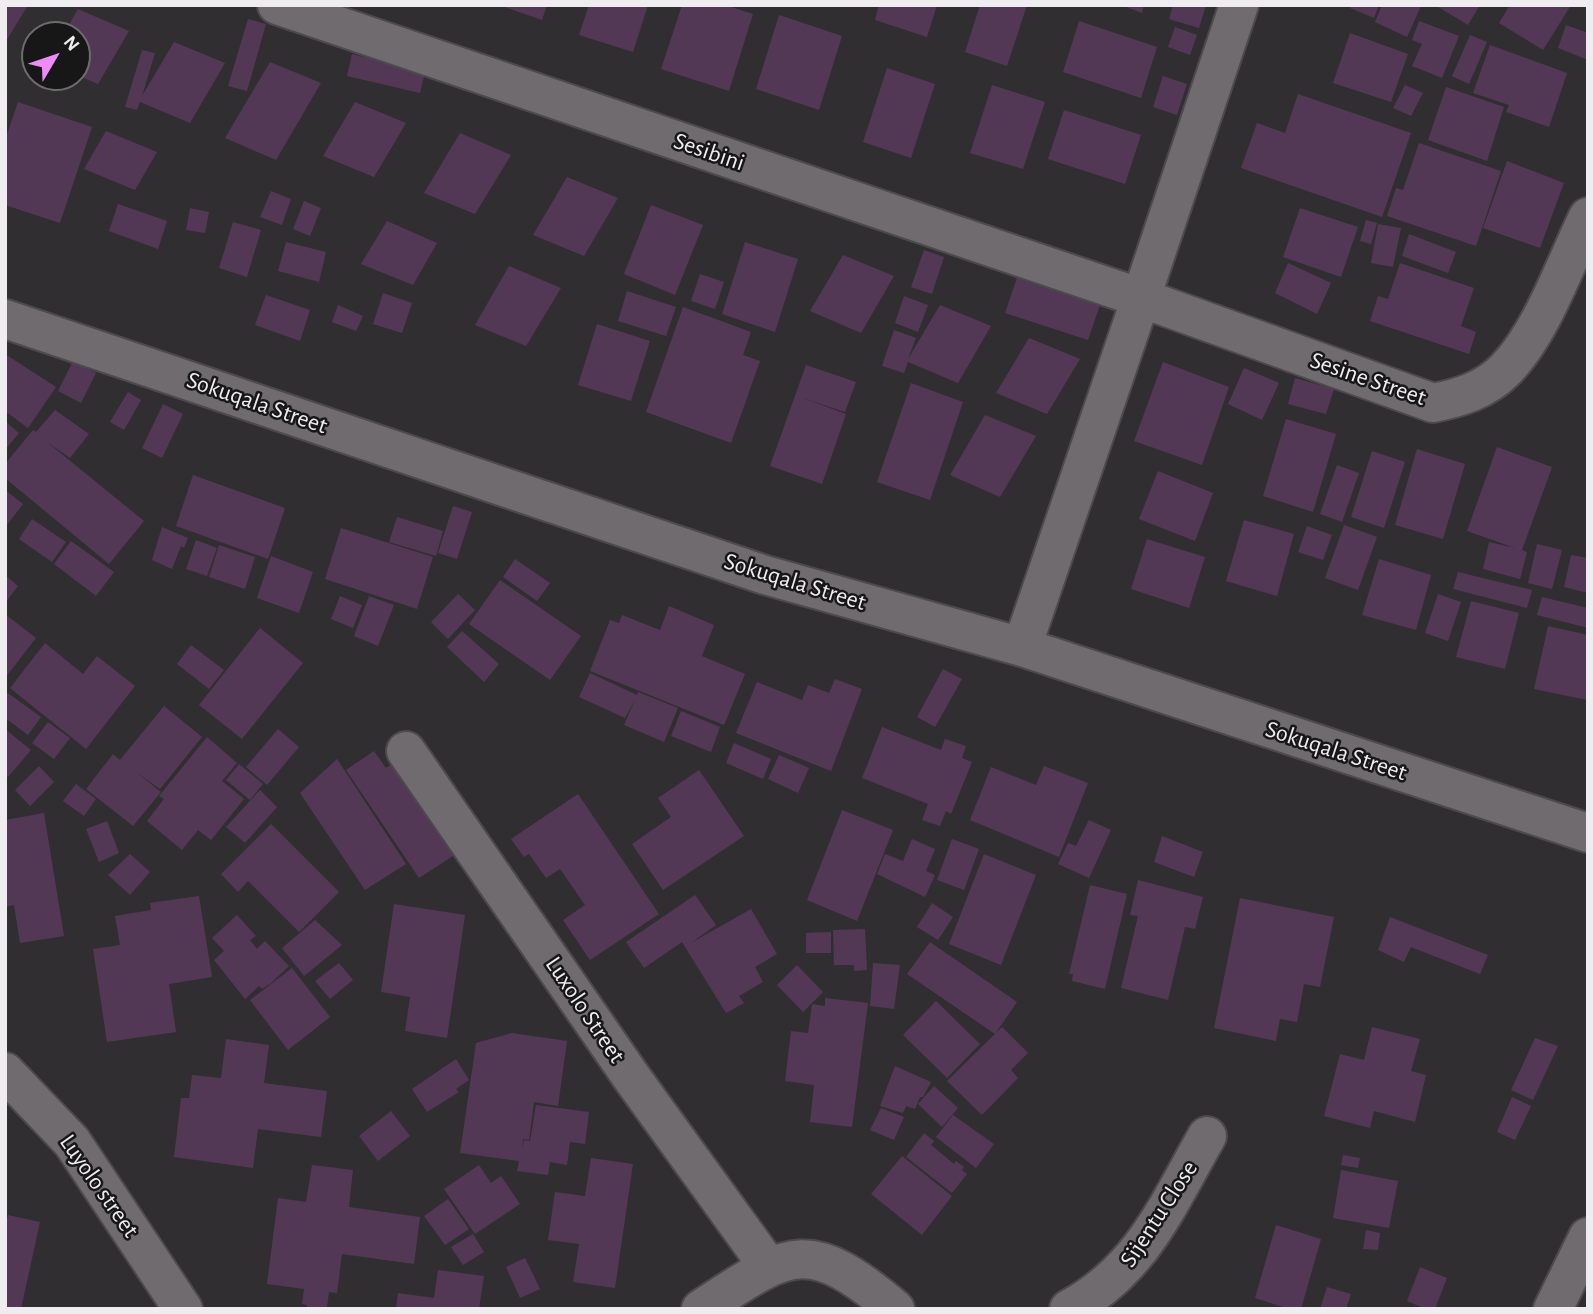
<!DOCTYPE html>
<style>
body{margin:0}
#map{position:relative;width:1593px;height:1314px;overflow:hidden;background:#312e31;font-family:"Alegreya Sans",sans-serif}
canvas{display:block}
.frame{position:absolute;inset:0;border:7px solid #efedf0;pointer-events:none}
.north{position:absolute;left:21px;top:21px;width:70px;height:70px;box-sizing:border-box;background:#181718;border:2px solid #6e6d6e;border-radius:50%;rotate:51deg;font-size:19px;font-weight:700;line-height:28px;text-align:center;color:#efedf0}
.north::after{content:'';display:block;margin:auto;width:24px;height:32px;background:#ed8cf9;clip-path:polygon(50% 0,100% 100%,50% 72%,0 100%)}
</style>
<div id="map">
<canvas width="1593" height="1314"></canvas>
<div class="frame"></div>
<div class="north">N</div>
</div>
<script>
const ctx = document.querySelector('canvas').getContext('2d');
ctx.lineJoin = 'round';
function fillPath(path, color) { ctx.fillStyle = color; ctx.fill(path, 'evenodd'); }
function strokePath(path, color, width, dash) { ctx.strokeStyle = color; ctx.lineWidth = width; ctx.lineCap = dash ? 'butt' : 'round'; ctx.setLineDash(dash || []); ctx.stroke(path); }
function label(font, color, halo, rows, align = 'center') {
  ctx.font = font + ' "Alegreya Sans",sans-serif'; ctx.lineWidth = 5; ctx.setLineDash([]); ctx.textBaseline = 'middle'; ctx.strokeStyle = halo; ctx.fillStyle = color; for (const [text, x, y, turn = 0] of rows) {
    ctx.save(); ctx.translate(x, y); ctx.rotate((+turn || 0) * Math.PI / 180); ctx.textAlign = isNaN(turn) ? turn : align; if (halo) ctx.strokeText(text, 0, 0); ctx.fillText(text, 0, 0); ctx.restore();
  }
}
const building = new Path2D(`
 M5 5H28L5 43Z
 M499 5H547L542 20Z
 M589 5H648L633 52 579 35Z
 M682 5H725L753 14 729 91 661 69Z
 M879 5H937L927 37 875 20Z
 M980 5H1027L1007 66 965 52Z
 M1121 5H1144L1142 13Z
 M1173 5H1206L1199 28 1169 19Z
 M1352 5H1379L1374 18 1350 8Z
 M1382 5 1421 6 1407 37 1375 22Z
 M1435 5H1480L1468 25Z
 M1510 5H1571L1543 50 1499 23Z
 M78 9 129 31 98 84 77 75V35H63Z
 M779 15 842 36 819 110 756 89Z
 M248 19 266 24 247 91 228 86Z
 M1079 21 1157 47 1141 98 1063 72Z
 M1419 21 1459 36 1442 78 1412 66 1422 44 1412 40Z
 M1566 25 1588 33V60L1558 48Z
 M1175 27 1197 35 1190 55 1168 47Z
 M1350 33 1408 54 1391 102 1333 83Z
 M1470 35 1487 42 1469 84 1452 76Z
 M174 42 225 63 190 123 140 102 137 110 125 107 142 50 155 53 142 96Z
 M1490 45 1567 73 1549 127 1506 112 1509 105 1473 93Z
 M352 54 425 72 420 93 347 76Z
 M270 62 321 83 276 160 225 138Z
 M887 68 935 84 911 158 863 142Z
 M1163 76 1187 84 1177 115 1153 107Z
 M992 85 1045 102 1023 169 970 153Z
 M1405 85 1423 93 1411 116 1393 108Z
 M1446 87 1504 107 1487 161 1428 140Z
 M1298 94 1411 133 1382 217 1241 168 1257 123 1285 133Z
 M18 102 92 127 60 223 5 205V140Z
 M355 102 406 123 374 177 323 156Z
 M1064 110 1141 135 1125 184 1048 159Z
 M106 131 157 152 135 190 84 169Z
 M460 133 511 155 475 214 424 193Z
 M1419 143 1501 171 1476 246 1387 216 1396 188 1403 190Z
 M1507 161 1564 183 1540 248 1483 228Z
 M567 177 618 198 584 256 533 235Z
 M271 191 291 199 282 225 260 217Z
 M304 201 321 208 310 236 293 229Z
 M118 204 167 221 158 249 109 231Z
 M651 205 703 225 675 295 624 274Z
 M190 208 209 212 205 233 186 230Z
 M1300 208 1358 227 1341 277 1283 257Z
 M1366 220 1377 223 1371 244 1360 241Z
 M387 221 437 243 413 285 361 264Z
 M233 222 261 230 247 277 219 268Z
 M1378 224 1401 228 1393 267 1371 263Z
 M1409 234 1456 252 1448 273 1402 256Z
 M286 242 326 252 319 282 278 271Z
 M745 242 798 259 775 332 722 314Z
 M924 250 944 257 932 294 911 287Z
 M843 255 894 276 861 333 810 311Z
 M1288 263 1331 283 1317 314 1275 293Z
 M1400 263 1474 288 1461 326 1476 332 1469 354 1370 321 1378 296 1388 299Z
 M509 266 561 288 526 346 475 325Z
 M700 274 724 282 715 309 691 301Z
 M1017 278 1100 305 1088 340 1005 313Z
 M627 291 676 307 666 336 618 321Z
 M383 293 412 303 402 333 373 324Z
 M266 295 310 310 300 341 255 325Z
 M904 296 928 305 918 332 895 323Z
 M338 305 363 316 356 331 332 322Z
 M940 305 991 326 958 383 908 362 904 373 882 366 894 330 916 338 908 359Z
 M683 307 751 332 743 355 760 361 731 443 646 412Z
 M597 324 650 341 631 401 578 385Z
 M1029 338 1080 359 1047 414 996 393Z
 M5 354 56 387 28 428 5 411Z
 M73 361 96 373 81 403 58 391Z
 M1163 362 1229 387 1202 465 1134 441Z
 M806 365 856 382 845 412 800 397 846 414 822 484 770 466Z
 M1244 368 1279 383 1262 420 1228 404Z
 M1295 378 1334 389 1326 414 1288 404Z
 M911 383 963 402 930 500 877 482Z
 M128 392 141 400 124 430 110 422Z
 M163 404 183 414 162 458 142 448Z
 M55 410 89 434 70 458 47 442 144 521 109 564 5 478V464L33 430 36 432Z
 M985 415 1036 436 1000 497 950 475Z
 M1286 419 1336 434 1313 512 1263 496Z
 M5 421 19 433 5 450Z
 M1497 447 1552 467 1522 550 1527 552 1520 579 1483 569 1489 542 1515 548 1467 531Z
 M1417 449 1465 464 1443 539 1395 525Z
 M1372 451 1405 462 1384 528 1351 517Z
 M1337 465 1359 473 1342 522 1320 514Z
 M1158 471 1213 493 1195 541 1139 519Z
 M193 475 285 508 268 559 176 526Z
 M5 490 23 504 7 525 5 524Z
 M453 506 472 512 457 559 438 553Z
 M397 517 443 531 436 556 389 542Z
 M32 519 66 542 52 562 19 539Z
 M1244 520 1294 534 1277 596 1226 581Z
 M1344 525 1377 537 1358 590 1325 578Z
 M1307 526 1332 535 1323 560 1298 552Z
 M162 527 188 538 184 548 181 546 172 569 152 560Z
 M341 528 433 557 417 609 325 579Z
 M1147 539 1205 557 1189 608 1131 589Z
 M196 540 217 548 207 576 186 569Z
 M71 541 114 572 96 596 54 564Z
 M1537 544 1562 550 1552 589 1528 583Z
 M219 545 255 557 245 589 209 577Z
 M1571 555 1588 558V593L1564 587Z
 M271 556 313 572 299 613 257 598Z
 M515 559 550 583 537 601 503 577Z
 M1379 559 1431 575 1416 630 1362 615Z
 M1458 572 1532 590 1527 608 1453 589Z
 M5 575 18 586 5 603Z
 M500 580 581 636 550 680 469 624Z
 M458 594 475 610 448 639 431 622Z
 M1438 594 1461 602 1448 641 1425 633Z
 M340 596 362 605 353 628 331 619Z
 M369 596 394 605 378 646 354 636Z
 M1542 597 1588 608V628L1537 615Z
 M1471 601 1519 613 1505 669 1456 657Z
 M669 606 714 625 702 656 745 674 724 725 590 671 610 620 619 623 622 615 660 630Z
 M5 614 36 638 5 678Z
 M1548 626 1588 635 1587 700 1534 689Z
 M260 628 303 663 242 739 199 705Z
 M462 631 499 664 484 682 447 647Z
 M45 643 83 674 97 656 135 686 86 749 10 688Z
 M191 645 224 670 209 689 177 664Z
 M943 669 962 679 935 727 917 717Z
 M590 673 637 695 638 692 678 708 664 742 624 725 635 700 625 718 579 697Z
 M835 679 862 689 831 771 736 733 757 682 802 700 808 685 829 693Z
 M5 691 41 717 28 735 5 718Z
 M164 706 202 737 160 789 136 772 161 792 133 826 86 789 113 754 120 760Z
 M681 711 720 727 711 752 671 736Z
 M48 722 70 738 54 759 32 743Z
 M882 727 941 750 945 739 966 746 962 758 972 762 951 814 946 811 940 826 922 820 928 804 862 778Z
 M5 729 31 750 8 777 5 775Z
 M278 729 299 747 267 785 246 767Z
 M207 737 237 763 222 781 244 799 211 840 198 830 182 850 147 821 164 799 159 796Z
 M734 743 771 759 763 779 726 763Z
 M374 751 386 768 396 761 459 852 419 878 346 770Z
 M779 755 809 768 798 793 768 779Z
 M337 759 406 864 365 890 300 793Z
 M239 764 263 784 250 800 226 780Z
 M39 766 54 782 30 806 15 790Z
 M1044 766 1088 783 1059 857 970 820 991 767 1036 785Z
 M699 770 744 836 663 890 632 844 671 817 658 798Z
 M76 784 96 799 84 816 63 801Z
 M260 790 277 807 245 843 226 827Z
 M578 794 659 914 590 960 563 920 585 905 560 869 546 878 529 854 524 857 511 839Z
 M842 810 893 830 857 921 807 900Z
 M44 813 64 936 20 943 14 905 5 907V820Z
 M1089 820 1111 830 1089 878 1058 864 1068 843 1076 846Z
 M107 821 119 853 99 862 86 829Z
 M271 824 339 892 299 932 248 881 238 892 221 874Z
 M1162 836 1203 852 1194 877 1154 862Z
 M912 839 935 849 926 871 935 875 925 897 877 874 885 854 903 861Z
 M952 839 979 849 964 890 937 880Z
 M130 854 150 872 130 895 108 875Z
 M984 854 1036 875 1001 965 949 944Z
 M1138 880 1203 897 1195 929 1185 927 1168 1000 1121 988 1138 916 1130 915Z
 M1090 885 1127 894 1105 989 1072 981 1073 974H1069Z
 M695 895 716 925 691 943 751 909 777 954 755 967 763 982 739 996 744 1003 726 1013 682 942 644 968 626 942Z
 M199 896 212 977 169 984 176 1032 107 1042 93 949 120 945 115 916 151 910 150 903Z
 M1240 898 1334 917 1320 987 1304 984 1297 1022 1280 1019 1276 1041 1214 1028Z
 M932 903 953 917 938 940 917 927Z
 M394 904 465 915 447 1038 405 1031 410 997 381 992Z
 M237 915 256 936 250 940 257 949 265 941 289 966 270 984 262 989 259 986 245 999 214 960 224 951 212 938Z
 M1390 917 1488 955 1480 974 1411 947 1404 962 1378 950Z
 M315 920 342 945 304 976 282 948Z
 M865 929 867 970 854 971V965H834L833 930Z
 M831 932V953H806V933Z
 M930 942 1017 1002 995 1034 907 974Z
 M339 963 353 980 330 999 315 981Z
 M873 963 900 965 894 1009 870 1006Z
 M797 965 823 992 803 1012 777 985Z
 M292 968 330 1017 288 1050 250 1000Z
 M825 998 868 1003 852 1127 810 1122 814 1085 785 1081 791 1031 808 1033 812 1004 825 1006Z
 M936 1001 980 1044 947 1078 903 1035Z
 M1002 1027 1028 1053 1011 1070 1018 1078 982 1115 947 1081Z
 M1372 1027 1420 1039 1411 1071 1426 1075 1415 1122 1374 1111 1370 1128 1324 1116 1340 1054 1364 1060Z
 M512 1033 567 1041 558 1106 534 1102 529 1140 523 1139 522 1149 524 1140 530 1141 536 1105 589 1112 585 1144 570 1142 567 1165 550 1162 548 1175 517 1171 519 1161 460 1153 476 1043Z
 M1535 1038 1558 1046 1533 1100 1511 1090Z
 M226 1039 269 1045 264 1083 327 1091 321 1137 258 1129 253 1168 174 1157 181 1098H189L192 1075 221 1078Z
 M456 1059 469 1080 456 1089 459 1092 427 1112 412 1089Z
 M895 1066 931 1082 923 1097H920L915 1109 906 1106 903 1113 880 1106Z
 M934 1086 958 1108 942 1127 918 1104Z
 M1512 1097 1531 1106 1515 1140 1497 1132Z
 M881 1108 904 1117 894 1140 870 1130Z
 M391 1111 410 1136 378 1161 359 1136Z
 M953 1115 994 1144 976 1168 936 1137Z
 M924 1133 934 1141 931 1145 954 1164 956 1161 964 1167 962 1170 967 1174 952 1193 906 1157Z
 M1343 1155 1360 1158 1358 1168 1341 1165Z
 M902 1156 952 1196 922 1235 871 1194Z
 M591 1158 633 1164 615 1288 573 1282 579 1244 548 1240 555 1192 585 1196Z
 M312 1165 353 1170 349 1207 420 1217 414 1264 342 1254 337 1293 329 1292 327 1307 320 1309H307V1305L302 1304 304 1289 267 1284 278 1198 306 1202Z
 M479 1165 491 1183 501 1176 520 1204 475 1234 444 1189Z
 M1341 1170 1398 1181 1389 1228 1333 1218Z
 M448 1199 469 1229 445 1245 424 1216Z
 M8 1215 40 1222 21 1309H5V1229Z
 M1276 1225 1321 1239 1301 1309H1289L1255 1298Z
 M1366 1230 1380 1233 1378 1250 1363 1249Z
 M473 1234 484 1252 463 1265 451 1247Z
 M525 1258 540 1289 520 1298 506 1267Z
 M1420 1267 1447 1278 1435 1309H1426L1407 1301Z
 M438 1270 484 1276 479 1309H396L398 1293 434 1298Z
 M1327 1287 1351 1294 1346 1309H1320Z`);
const minor = new Path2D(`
 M277 5 1141 298 1022 647
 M1239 5 1141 298 1433 403C1459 398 1486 390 1506 369 1542 332 1565 264 1588 217
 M5 319 765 575 1022 647 1588 833
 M406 751 632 1078 768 1266
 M5 1072 72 1142 183 1309
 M701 1309C790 1251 807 1235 895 1309
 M1069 1309C1142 1270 1168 1204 1207 1136`);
const secondary = new Path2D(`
 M1553 1309 1588 1237`);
const streetNames = [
 ["Sesibini",709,152,19],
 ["Sesine Street",1368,379,19],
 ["Sokuqala Street",257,403,19],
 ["Sokuqala Street",795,582,17],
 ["Sokuqala Street",1336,751,18],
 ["Luxolo Street",585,1010,56],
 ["Luyolo street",99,1186,55],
 ["Sijentu Close",1159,1214,-57]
];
fillPath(building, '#533856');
strokePath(minor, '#4c4a4d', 42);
strokePath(secondary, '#4c4a4d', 42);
strokePath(minor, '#6f6b6f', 38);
strokePath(secondary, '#6f6b6f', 38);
label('24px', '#efedf0', '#181718', streetNames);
</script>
